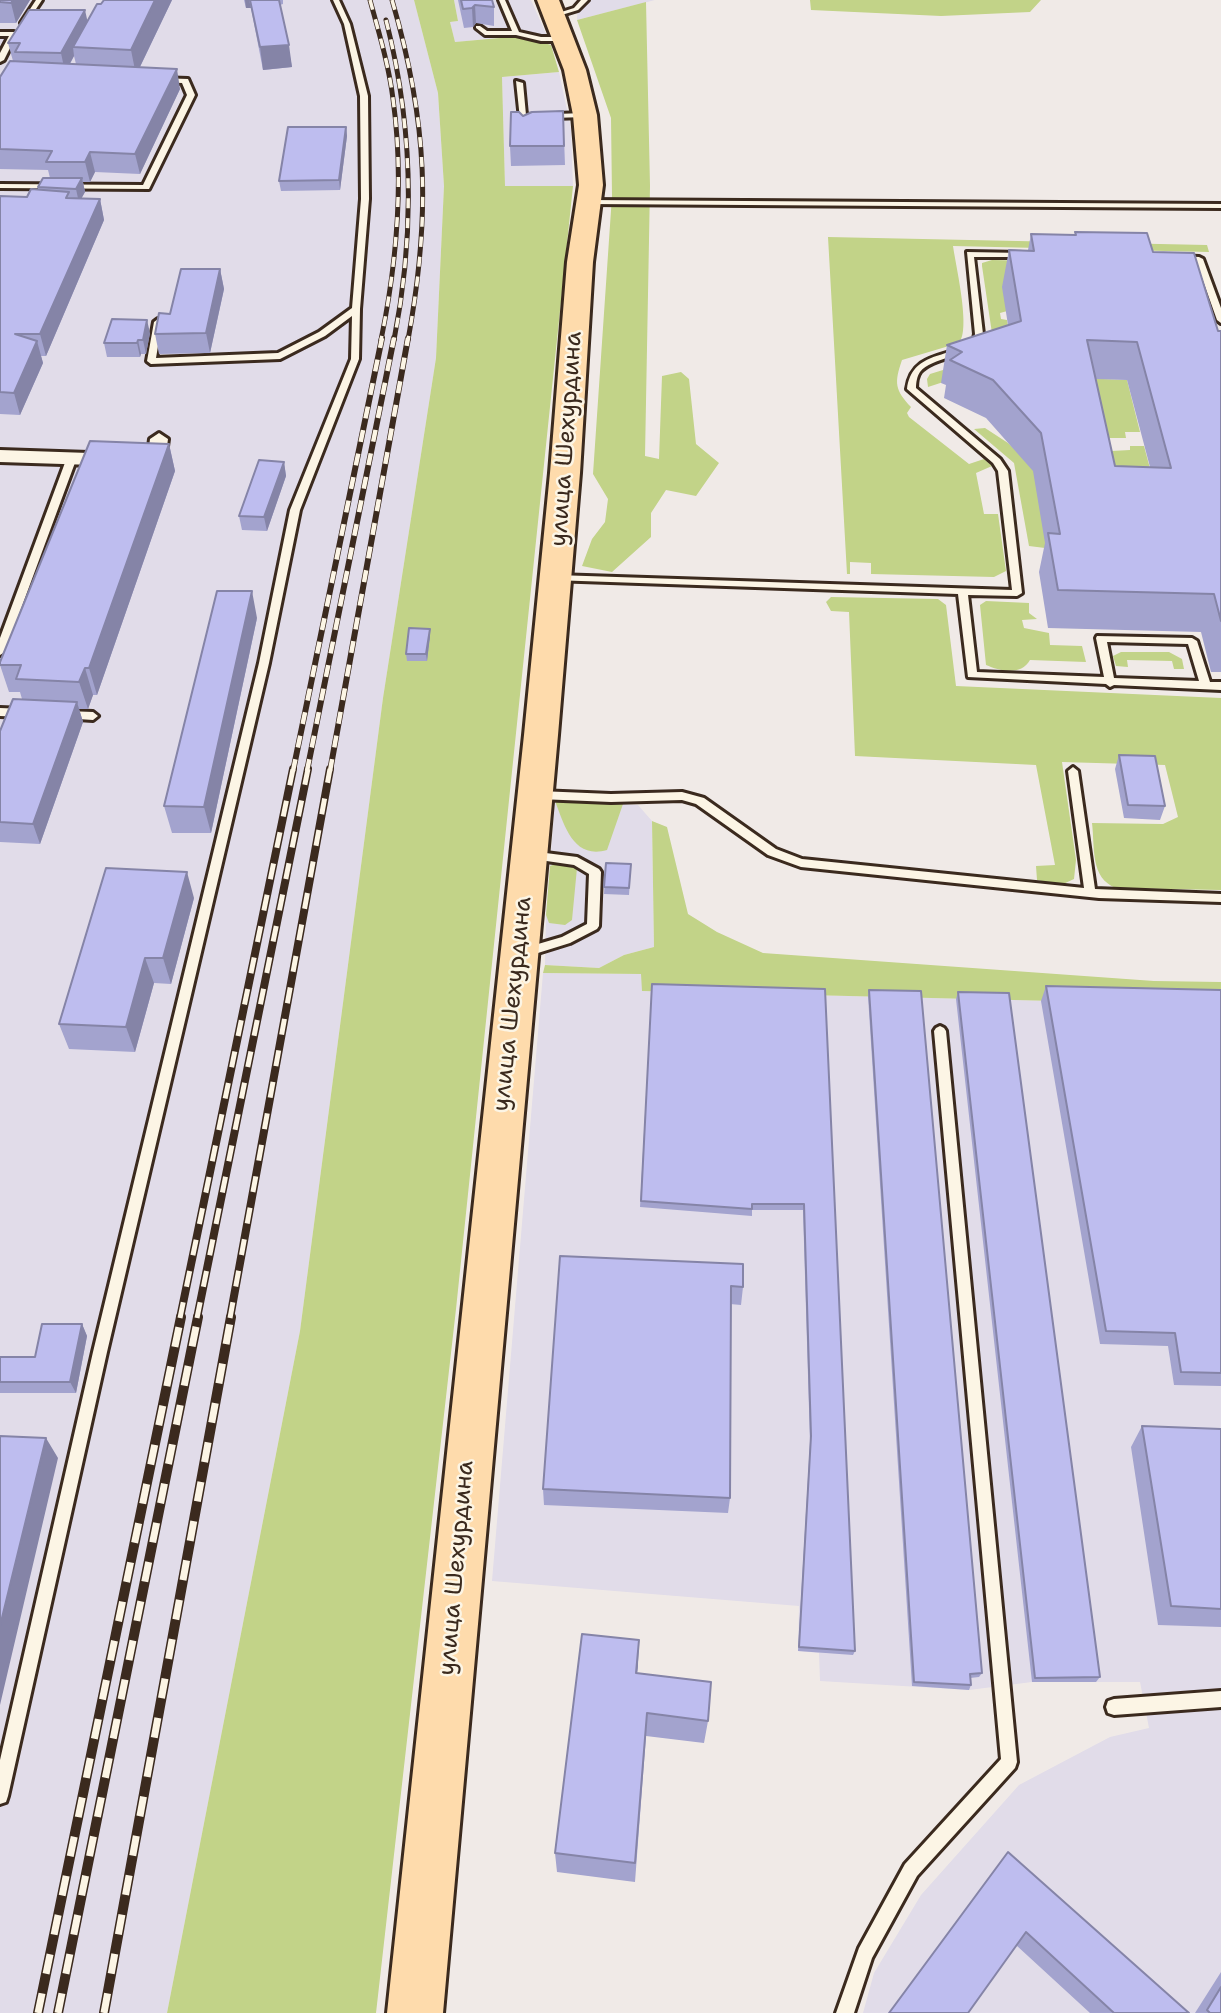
<!DOCTYPE html>
<meta charset="utf-8">
<style>
body{margin:0}
canvas{display:block;background:#f0eae7}
</style>
<canvas width="1221" height="2013"></canvas>
<script>
const ctx = document.querySelector('canvas').getContext('2d');
ctx.lineJoin = 'round';
function fillPath(path, color) { ctx.fillStyle = color; ctx.fill(path, 'evenodd'); }
function strokePath(path, color, width, dash) { ctx.strokeStyle = color; ctx.lineWidth = width; ctx.lineCap = dash ? 'butt' : 'round'; ctx.setLineDash(dash || []); ctx.stroke(path); }
function label(font, color, halo, rows, align = 'center') {
  ctx.font = font + ' "Shantell Sans",sans-serif'; ctx.lineWidth = 5; ctx.setLineDash([]); ctx.textBaseline = 'middle'; ctx.strokeStyle = halo; ctx.fillStyle = color; for (const [text, x, y, turn = 0] of rows) {
    ctx.save(); ctx.translate(x, y); ctx.rotate((+turn || 0) * Math.PI / 180); ctx.textAlign = isNaN(turn) ? turn : align; if (halo) ctx.strokeText(text, 0, 0); ctx.fillText(text, 0, 0); ctx.restore();
  }
}
const built = new Path2D(`
 M0 0H414L438 93 444 186 436 358 383 698 300 1331 167 2013H0Z
 M454 0H531L551 45 522 36 455 42 450 22 458 21Z
 M578 0H655L577 20Z
 M559 72 571 129 573 186H505L502 77Z
 M555 801 638 805 652 821 654 947 624 955 599 968 545 965 546 915Z
 M543 973 642 974V991L1221 1005V2013H863L874 1973 921 1895 1019 1785 1110 1737 1149 1728 1140 1682H1032L969 1690 820 1681 819 1653 798 1651 799 1606 492 1581Z`);
const green = new Path2D(`
 M414 0H454L458 21 450 22 455 42 522 36 551 45 559 72 502 77 505 186H573L456 1309 376 2013H167L300 1331 383 698 436 358 444 186 438 93Z
 M810 0H1041L1030 12 941 16 811 10Z
 M646 2 650 186 645 456 659 459 662 376 681 372 689 379 696 444 719 463 696 496 666 490 651 513V537L612 572 582 566 592 539 605 522 608 499 593 474 612 196 611 118 577 20Z
 M828 237 1207 245 1209 252 953 246C956 267 971 329 959 343L902 360C894 383 895 390 911 407L907 413 909 417 969 464 984 459 992 466 976 473 984 514H998L1006 571 994 577 871 574V563L850 562V574H847Z
 M992 260 1180 264 1000 313 1001 319 1007 320 1014 359 928 387 927 379 930 374 956 366 993 340 982 266V263Z
 M1078 378 1127 380 1140 432H1125L1126 438H1091Z
 M985 428 1008 443 1115 543 1045 548 1029 546 1014 463 974 429Z
 M1130 446H1144L1160 506 1093 452 1130 450Z
 M831 597 938 599 946 605 956 686 1221 698V890L1116 888C1090 878 1095 848 1092 823L1163 824 1178 817 1165 765 1062 762 1076 860 1074 879 1061 885 1037 880 1036 866 1055 865 1036 765 855 756 849 612 831 611 826 602Z
 M986 601 1029 603V613L1037 619 1022 620 1024 628 1049 633 1050 645 1082 646 1086 662 1030 660C1021 676 1000 671 986 665L980 605Z
 M1121 652H1169L1182 659 1184 669H1174L1172 661 1127 660 1128 667 1116 666 1113 656Z
 M555 801 623 804 607 850C573 860 564 824 555 801Z
 M652 821 667 827 688 914 717 932 763 953 1154 981 1221 982V1005L642 991 641 974 543 973 545 965 599 968 624 955 654 947Z
 M561 862H570L577 868 572 920 565 925 549 923 546 915 550 866Z`);
const lane = new Path2D(`
 M36 0H42L26 24H22L21 23Z
 M333 0H339L350 24 368 96 369 199 360 309 359 359 300 510 269 663 107 1352 8 1796 6 1802 0 1804V1760L93 1352 259 663 290 510 351 359 352 316 325 336 280 359 151 364 147 361 154 322 158 319 162 322 156 358 278 353 319 332 352 308 361 199 360 96 344 24Z
 M499 0H505L519 32 541 37H564L568 39 564 41H541L516 35H485L476 28V26H480L487 31H512Z
 M581 0H588L578 10 555 17 552 15 574 8Z
 M0 32H14L17 34 4 60 0 62V53L9 36H0Z
 M159 78 188 79 195 95 149 189 0 188V184L143 185 187 95 182 83 162 82H159Z
 M516 81 523 83 526 115 585 113 589 115 585 117 520 119Z
 M586 200 1221 204V208L589 204H586Z
 M967 252 1023 253 1027 255 1023 257H974L983 334 981 344C966 357 932 357 920 372 917 376 916 383 916 388L1000 459 1008 471 1022 593 1017 596 968 595 977 672 1104 677 1096 638 1097 636 1192 638 1197 641 1210 682H1221V690L1114 685 1110 687 1106 684 968 677 958 594 552 580V576L556 575 1012 590 998 471 993 463 907 389C912 352 946 358 973 343L975 334ZM1107 642 1188 644 1199 681 1114 678Z
 M1178 256 1199 257 1203 259 1221 308V323L1217 320 1196 261 1178 260Z
 M71 457 76 460 5 652 0 655V638L66 460Z
 M0 708 24 709 29 713 24 717 0 716Z
 M67 711 93 712 98 716 93 720 63 718 62 715Z
 M1073 767 1078 771 1095 889 1221 894V902L1099 898 801 867 768 855 696 804 682 800 611 802 539 799 533 795 539 791 611 794 682 792 704 798 776 849 802 859 1084 888 1068 771Z
 M530 851 577 857 599 869 601 872 599 926 597 929 570 943 525 957 519 952 521 949 562 937 587 924 589 874 574 865 526 858 524 855 526 852Z
 M940 1026 944 1028 946 1031 1017 1762 1015 1768 917 1876 872 1958 854 2013H836L859 1948 905 1864 1001 1759 934 1031 936 1028Z
 M1221 1691V1707L1114 1715 1108 1713 1106 1707 1108 1701 1114 1699Z`);
const street = new Path2D(`
 M159 433 168 439 165 461 156 467 0 462V450L148 455 150 439Z`);
const primary = new Path2D(`
 M537 0H559L586 70 597 115 603 185 593 262 580 473 558 735 443 2013H387L524 735 550 473 567 262 579 185 573 115 564 70Z`);
const railFar3 = new Path2D(`
 M370 0C379 33 389 66 393 99 404 178 397 262 381 340
 M392 0C428 123 431 215 408 340
 M386 20C413 125 415 234 394 340`);
const railFar2 = new Path2D(`
 M293 771 382 338
 M307 771 394 338
 M330 771 408 338`);
const railFar1 = new Path2D(`
 M180 1318 293 769
 M197 1318 308 769
 M230 1318 330 769`);
const rail = new Path2D(`
 M38 2013 181 1317
 M58 2013 198 1317
 M104 2013 231 1317`);
const wall = new Path2D(`
 M0 0H30L16 23H0Z
 M104 0H172L140 67 180 89 140 174 95 172 90 182H83L85 192 81 198 100 199 104 220 46 356H41L43 363 20 415 0 414V196L27 197 38 190V187L50 178 48 170 0 169V77L13 61 8 43 87 21 101 4ZM74 56 76 64H70Z
 M244 0H283V4L280 5 292 67 263 70 251 8H246Z
 M458 0H492L494 7V26L476 23 473 27 464 28Z
 M563 111 565 165 511 166 510 146 523 116Z
 M346 127 347 136 340 190 281 191 279 181Z
 M1075 232 1153 252 1218 331H1221V672H1211L1201 632 1048 628 1039 572 1045 543 1033 471 986 418 944 398 946 385 941 383 947 345 1008 325 1002 287 1009 250H1028L1031 234 1075 235ZM1096 379 1127 380 1150 467 1115 466Z
 M220 269 224 289 210 353 159 354 155 334 170 314Z
 M150 333 146 354H141L140 357H107L104 343Z
 M169 444 175 471 97 695H93L88 709H79L83 722 40 844 0 842V731L22 699 20 692H9L0 665Z
 M284 462 286 476 267 531 242 530 239 516Z
 M257 618 211 833H172L164 806Z
 M430 636 427 661H407L406 654Z
 M1119 755 1165 806 1160 820 1124 818 1115 769Z
 M606 863 631 864 629 895 604 894Z
 M194 898 171 984 154 983 135 1052 69 1049 59 1024Z
 M652 984 825 989 855 1651 853 1655 798 1651 810 1442 803 1210H752V1216L640 1207Z
 M1046 986 1221 990V1386L1174 1385 1168 1346 1100 1344 1041 1001Z
 M869 990 982 1673 979 1677 970 1678 971 1685 969 1690 912 1686 868 996Z
 M958 992 1100 1677 1096 1682H1032L956 999Z
 M560 1256 743 1287 741 1305 730 1304V1498L728 1513 544 1505 543 1489Z
 M82 1324 87 1336 76 1393H0V1357H35Z
 M1142 1426 1221 1429V1627L1158 1625 1131 1447Z
 M638 1664 637 1673 708 1721 704 1743 646 1736 635 1882 557 1872 555 1853Z
 M1008 1852 1189 2013H1090L1016 1945Z
 M1221 1972V2013H1195Z`);
const shadedWall = new Path2D(`
 M13 0H30L16 23 11 3Z
 M155 0H172L136 75 131 50Z
 M245 0H249L251 8H246Z
 M475 5 476 23 473 27 472 8Z
 M85 10 89 28 73 47 74 56 65 72 61 53Z
 M289 45 292 67 263 70 260 47Z
 M177 69 180 89 140 174 135 154Z
 M346 127 347 136 340 190 339 180Z
 M90 152 95 172 90 182 85 162Z
 M82 178 85 192 79 203 76 189Z
 M100 199 104 220 46 356 40 334Z
 M220 269 224 289 210 353 206 333Z
 M147 320 150 333 146 354 143 340Z
 M138 340 141 354 140 357 137 343Z
 M37 341 43 363 20 415 14 393Z
 M169 444 175 471 97 695 89 668Z
 M284 462 286 476 267 531 264 517Z
 M252 591 257 618 211 833 204 807Z
 M430 629V636L427 661 426 654Z
 M85 668 93 695 88 709 79 682Z
 M77 702 83 722 40 844 33 824Z
 M187 872 194 898 171 984 163 958Z
 M145 958 154 983 135 1052 126 1027Z
 M82 1324 87 1336 76 1393 70 1382Z
 M46 1438 58 1458 0 1705V1626Z
 M639 1640 638 1664 635 1697 636 1673Z`);
const building = new Path2D(`
 M0 0H13L11 3 0 2Z
 M104 0H155L131 50 73 47 97 4H101Z
 M250 0H279L289 45 260 47Z
 M461 0H492L494 7 475 5 472 8 463 9Z
 M29 10H85L61 53 15 52 20 43H8Z
 M10 61 177 69 135 154 90 152 85 162H46L52 151 0 149V77Z
 M563 111 564 146H510L511 112H519L523 116 532 112Z
 M288 127H346L339 180 279 181Z
 M43 178H82L76 189 38 187Z
 M31 189 69 192 66 198 100 199 40 334H15L37 341 14 393 0 392V196L27 197Z
 M1075 232 1147 233 1153 252 1194 253 1218 331H1221V621L1214 594 1058 590 1048 533 1060 534 1041 433 993 380 950 360 962 352 947 345 1021 321 1009 250 1034 251 1031 234 1076 235ZM1087 340 1137 342 1171 468 1115 466Z
 M181 269H220L206 333 155 334 159 313 170 314Z
 M112 319 147 320 143 340H138L137 343H104Z
 M90 441 169 444 89 668H85L79 682 16 679 21 665H0V662Z
 M259 460 284 462 264 517 239 516Z
 M217 591H252L204 807 164 806Z
 M409 628 430 629 426 654H406Z
 M13 699 77 702 33 824 0 822V731Z
 M1119 755 1155 756 1165 806 1128 805Z
 M606 863 631 864 629 888 604 887Z
 M106 868 187 872 163 958H145L126 1027 59 1024Z
 M652 984 825 989 855 1651 799 1647 811 1436 804 1204H752V1209L641 1201Z
 M1046 986 1221 990V1373L1181 1372 1175 1333 1106 1331Z
 M869 990 921 991 982 1673 970 1674 971 1685 914 1682Z
 M958 992 1009 993 1100 1677 1035 1678Z
 M560 1256 743 1264V1287L731 1286 730 1498 543 1489Z
 M42 1324H82L70 1382H0V1357H35Z
 M1142 1426 1221 1429V1609L1171 1606Z
 M0 1436 46 1438 0 1626Z
 M582 1634 639 1640 636 1673 711 1682 708 1721 647 1713 635 1863 555 1853Z
 M1008 1852 1189 2013H1114L1026 1932 968 2013H889Z
 M1221 1987V2013H1210L1207 2010Z`);
const streetNames = [
 ["улица Шехурдина",567,439,-86],
 ["улица Шехурдина",513,1004,-84],
 ["улица Шехурдина",457,1568,-85]
];
fillPath(built, '#e1dce9');
fillPath(green, '#c2d388');
strokePath(lane, '#3b2a1e', 6);
strokePath(street, '#3b2a1e', 6);
strokePath(primary, '#3b2a1e', 6);
fillPath(lane, '#fcf5e5');
fillPath(street, '#fcf5e5');
fillPath(primary, '#fedbac');
strokePath(railFar3, '#3b2a1e', 5);
strokePath(railFar2, '#3b2a1e', 6);
strokePath(railFar1, '#3b2a1e', 8);
strokePath(rail, '#3b2a1e', 10);
strokePath(railFar3, '#fcf5e5', 3.5, [10]);
strokePath(railFar2, '#fcf5e5', 4.5, [12]);
strokePath(railFar1, '#fcf5e5', 5, [16]);
strokePath(rail, '#fcf5e5', 7, [20]);
fillPath(wall, '#a3a3ce');
fillPath(shadedWall, '#8584a7');
fillPath(building, '#bebdef');
strokePath(building, '#8584a7', 2);
label('24px', '#3b2a1e', '#fcf5e5', streetNames);
</script>
